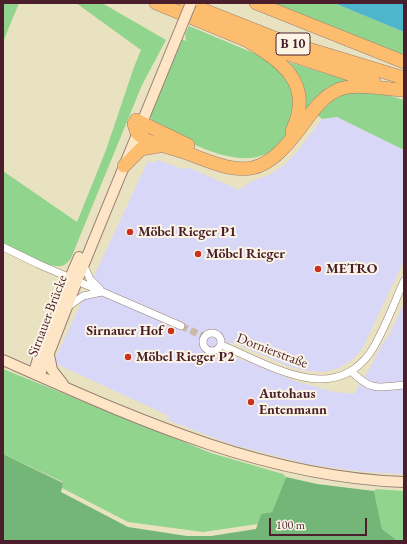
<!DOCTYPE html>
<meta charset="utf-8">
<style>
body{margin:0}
#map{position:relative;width:407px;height:544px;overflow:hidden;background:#e9e2c0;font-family:"EB Garamond",serif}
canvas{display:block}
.frame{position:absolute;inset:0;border:4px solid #4a1f2b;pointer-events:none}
.scale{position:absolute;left:269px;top:518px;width:98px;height:18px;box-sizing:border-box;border:2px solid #4a1f2b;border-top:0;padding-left:5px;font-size:12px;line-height:14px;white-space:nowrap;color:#4a1f2b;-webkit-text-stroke:3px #fcf5e5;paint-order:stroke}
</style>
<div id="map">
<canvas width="407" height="544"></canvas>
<div class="frame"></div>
<div class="scale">100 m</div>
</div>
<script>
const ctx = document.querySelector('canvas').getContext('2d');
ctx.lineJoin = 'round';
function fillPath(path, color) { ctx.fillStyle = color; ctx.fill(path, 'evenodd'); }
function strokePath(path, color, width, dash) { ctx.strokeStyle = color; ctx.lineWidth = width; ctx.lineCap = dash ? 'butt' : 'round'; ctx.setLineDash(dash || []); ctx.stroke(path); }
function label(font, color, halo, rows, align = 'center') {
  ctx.font = font + ' "EB Garamond",serif'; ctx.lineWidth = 4; ctx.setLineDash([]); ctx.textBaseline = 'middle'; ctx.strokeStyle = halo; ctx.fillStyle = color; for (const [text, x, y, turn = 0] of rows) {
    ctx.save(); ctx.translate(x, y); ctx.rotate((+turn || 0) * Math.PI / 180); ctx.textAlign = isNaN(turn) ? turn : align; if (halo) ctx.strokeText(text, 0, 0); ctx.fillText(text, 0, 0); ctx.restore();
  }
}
const built = new Path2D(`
 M337 117 404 150V261L372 328 362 349 352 360 339 368 325 372 307 371 290 367 231 342 226 353 298 382 335 392 354 394 375 359 382 344 388 337 404 303V474L365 472 307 464 230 444 168 420 169 416 61 366 56 362V357L148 161 153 163 158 160 183 169 190 168 239 190 252 181 269 175 282 167 296 153 322 119Z`);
const green = new Path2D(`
 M4 3H19L3 42V5Z
 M76 3H102L166 40 142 85 71 258C68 262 66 265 61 266 50 269 14 249 3 243V171L77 222 106 150 134 67 141 50Z
 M267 3H334L404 32V59Z
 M189 26 275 62 296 96C293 108 292 124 287 135 285 139 280 143 277 146 246 178 180 139 151 120L150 112 182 39 186 41 185 34Z
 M285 61 353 82 300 124Z
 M370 90 404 100V150L337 117 322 119 315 113 338 94Z
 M3 369 211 453 283 474 286 477 272 512 261 514 258 524 203 532 128 522 62 488 63 482 3 454Z
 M376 489 404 491V541H398L382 529 374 491Z`);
const forest = new Path2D(`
 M3 454 63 483 61 492 128 527 187 536H211L256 529 261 514 272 512 286 477 317 484 374 491 382 529 398 541H3Z`);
const water = new Path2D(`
 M334 3H404V32Z`);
const streetTunnel = new Path2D(`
 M181 326 205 337`);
const street = new Path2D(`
 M3 247 38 264 181 326
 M83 264 90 279 100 289
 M69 306 83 296 102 292
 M203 342a9 9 0 1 1 18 0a9 9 0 1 1-18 0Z
 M221 345C267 363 331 407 370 353 383 334 394 303 404 281
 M351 371C371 391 377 388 404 385`);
const secondary = new Path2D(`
 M49 355 52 370 63 384
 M3 360C132 417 261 477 404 482
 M36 374 41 371 46 361 77 281 177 37
 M36 374 35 369 40 352 53 326 63 294 79 257`);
const highway = new Path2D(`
 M156 3 246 40 374 82
 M186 3 282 41 404 78
 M256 3 404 62
 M246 40C281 61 315 83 292 131
 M136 120 188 145
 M134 124 137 133 146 140C161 146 177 149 192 155 247 177 264 176 301 127 312 112 322 96 340 89 360 83 383 89 404 90
 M124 166 141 149 159 146`);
const secondaryBridge = new Path2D(`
 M177 37 191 3`);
const markers = [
 [130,232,4,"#c8321e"],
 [198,254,4,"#c8321e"],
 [318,269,4,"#c8321e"],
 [171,331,4,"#c8321e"],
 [128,357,4,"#c8321e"],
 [251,402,4,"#c8321e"]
];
const shields = [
 [293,44,34]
];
const shieldNames = [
 ["B 10",293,44]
];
const poiNames = [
 ["Möbel Rieger P1",138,232],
 ["Möbel Rieger",206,254],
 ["METRO",326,269],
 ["Sirnauer Hof",163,331,"right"],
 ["Möbel Rieger P2",136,357],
 ["Autohaus",259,394],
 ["Entenmann",259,410]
];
const streetNames = [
 ["Sirnauer Brücke",48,316,-69],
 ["Dornierstraße",272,351,21]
];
fillPath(built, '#d8d7f8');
fillPath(green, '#91d48d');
fillPath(forest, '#74b678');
fillPath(water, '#4eb5cd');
strokePath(streetTunnel, '#c9bba2', 7, [7, 3.5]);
strokePath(street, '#9a8076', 8);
strokePath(secondary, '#9a8076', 12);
strokePath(highway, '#9a8076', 14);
strokePath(street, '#fff', 7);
strokePath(secondary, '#fee5c5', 10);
strokePath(highway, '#fcbd6f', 13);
strokePath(secondaryBridge, '#9a8076', 12, []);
strokePath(secondaryBridge, '#fee5c5', 10);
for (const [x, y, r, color] of markers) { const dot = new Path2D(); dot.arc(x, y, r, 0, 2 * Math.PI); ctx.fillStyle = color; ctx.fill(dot); strokePath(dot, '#fcf5e5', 1.5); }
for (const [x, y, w] of shields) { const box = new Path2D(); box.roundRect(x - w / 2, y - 11, w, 22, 3); ctx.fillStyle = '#fcf5e5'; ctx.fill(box); strokePath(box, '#4a1f2b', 1); }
label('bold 13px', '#4a1f2b', null, shieldNames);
label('bold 14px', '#4a1f2b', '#fcf5e5', poiNames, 'left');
label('14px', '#4a1f2b', '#fcf5e5', streetNames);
</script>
